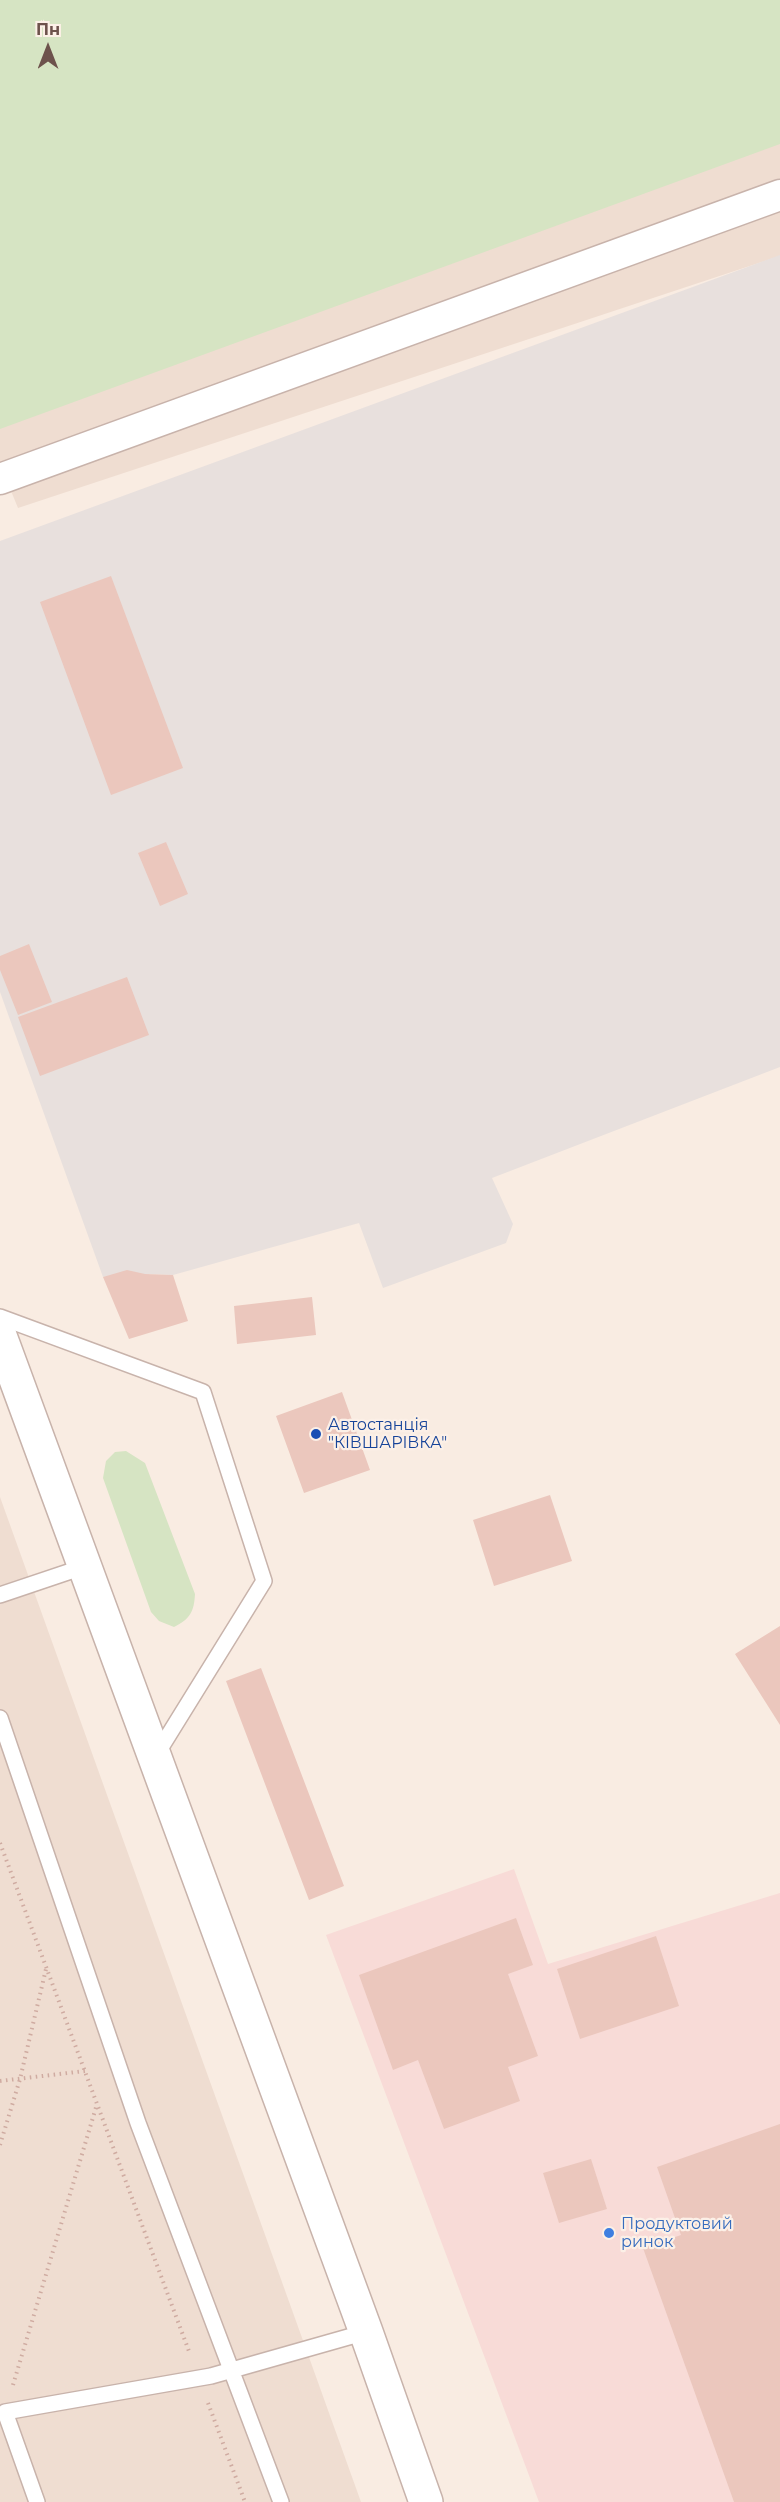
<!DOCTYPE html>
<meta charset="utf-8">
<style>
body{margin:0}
#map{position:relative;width:780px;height:2502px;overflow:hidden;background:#f9ece2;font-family:Montserrat,sans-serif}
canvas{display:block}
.north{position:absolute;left:18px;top:18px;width:60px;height:60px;-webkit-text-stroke:4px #fcf0e7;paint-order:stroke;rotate:0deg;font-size:16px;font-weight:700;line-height:24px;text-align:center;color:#6d524c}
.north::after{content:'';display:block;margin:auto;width:21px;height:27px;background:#6d524c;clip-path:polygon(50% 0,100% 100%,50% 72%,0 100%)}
</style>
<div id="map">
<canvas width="780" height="2502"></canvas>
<div class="north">Пн</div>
</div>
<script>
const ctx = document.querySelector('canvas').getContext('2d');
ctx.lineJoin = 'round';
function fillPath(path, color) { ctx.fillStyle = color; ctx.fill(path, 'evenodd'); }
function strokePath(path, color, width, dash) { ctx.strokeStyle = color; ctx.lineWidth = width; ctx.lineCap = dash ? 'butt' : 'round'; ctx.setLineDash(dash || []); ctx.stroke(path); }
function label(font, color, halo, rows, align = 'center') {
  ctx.font = font + ' Montserrat,sans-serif'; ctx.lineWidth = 4.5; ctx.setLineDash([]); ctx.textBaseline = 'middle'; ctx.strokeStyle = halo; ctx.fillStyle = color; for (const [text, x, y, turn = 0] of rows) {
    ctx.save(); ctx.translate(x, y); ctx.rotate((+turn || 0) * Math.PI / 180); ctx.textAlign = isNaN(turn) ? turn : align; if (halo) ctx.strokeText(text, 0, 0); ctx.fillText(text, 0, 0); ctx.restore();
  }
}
const residential = new Path2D(`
 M0 0H780V256L18 508 0 464Z
 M0 1497 361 2502H0Z`);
const commercial = new Path2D(`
 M514 1869 548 1964 780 1893V2502H539L326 1935Z`);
const industrial = new Path2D(`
 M780 255V1067L492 1178 513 1224 506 1243 383 1288 359 1223 173 1275 145 1274 103 1277 0 992V541Z`);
const green = new Path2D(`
 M0 0H780V144L0 429Z
 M126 1451 145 1463 195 1594C194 1612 190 1619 174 1627L159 1621 151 1612 103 1478 106 1461 115 1452Z`);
const building = new Path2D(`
 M111 576 183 768 111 795 40 602Z
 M166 842 188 894 160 906 138 853Z
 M29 944 52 1002 18 1015 0 970V956Z
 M127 977 149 1035 40 1076 18 1017Z
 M127 1270 145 1274 173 1275 188 1321 129 1339 103 1277Z
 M312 1297 316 1335 237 1344 234 1306Z
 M342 1392 370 1470 304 1493 276 1416Z
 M550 1495 572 1561 494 1586 473 1520Z
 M780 1626V1725L735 1654Z
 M261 1668 344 1886 309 1900 226 1681Z
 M516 1918 533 1965 508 1974 538 2056 508 2067 520 2101 444 2129 418 2060 393 2070 359 1975Z
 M656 1936 679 2006 580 2039 557 1969Z
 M780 2124V2502H734L643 2248 681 2235 657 2167Z
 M591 2159 607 2209 559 2223 543 2173Z`);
const path = new Path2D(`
 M0 1843 190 2354
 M0 2081 85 2071
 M0 2145 20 2079 46 1969
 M13 2385 97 2104
 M208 2403 245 2502`);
const service = new Path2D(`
 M0 1317 203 1392 264 1581 155 1757
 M0 1595 86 1566
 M0 1718 138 2123 281 2502
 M37 2502 5 2412 211 2376 366 2332`);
const minor = new Path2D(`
 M0 479 780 195`);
const tertiary = new Path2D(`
 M0 1336 366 2332 426 2502`);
const markers = [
 [316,1434,6,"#1a4fb4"],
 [609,2233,6,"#3f7fe0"]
];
const transitNames = [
 ["Автостанція",328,1425],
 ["\"КІВШАРІВКА\"",328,1443]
];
const shopNames = [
 ["Продуктовий",621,2224],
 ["ринок",621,2242]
];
fillPath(residential, '#efddd1');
fillPath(commercial, '#f8dbd7');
fillPath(industrial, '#e8e0dd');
fillPath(green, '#d6e4c3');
fillPath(building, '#ebc7bd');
strokePath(service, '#c8b3ab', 18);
strokePath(minor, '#c8b3ab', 33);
strokePath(tertiary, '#c8b3ab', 36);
strokePath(path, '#cfaba1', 4, [1.5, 4.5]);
strokePath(service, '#fff', 15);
strokePath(minor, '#fff', 30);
strokePath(tertiary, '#fff', 33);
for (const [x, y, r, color] of markers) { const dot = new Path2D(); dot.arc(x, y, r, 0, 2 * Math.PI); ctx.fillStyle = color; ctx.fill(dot); strokePath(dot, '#fcf0e7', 2); }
label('16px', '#164399', '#fcf0e7', transitNames, 'left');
label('16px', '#366cbe', '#fcf0e7', shopNames, 'left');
</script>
